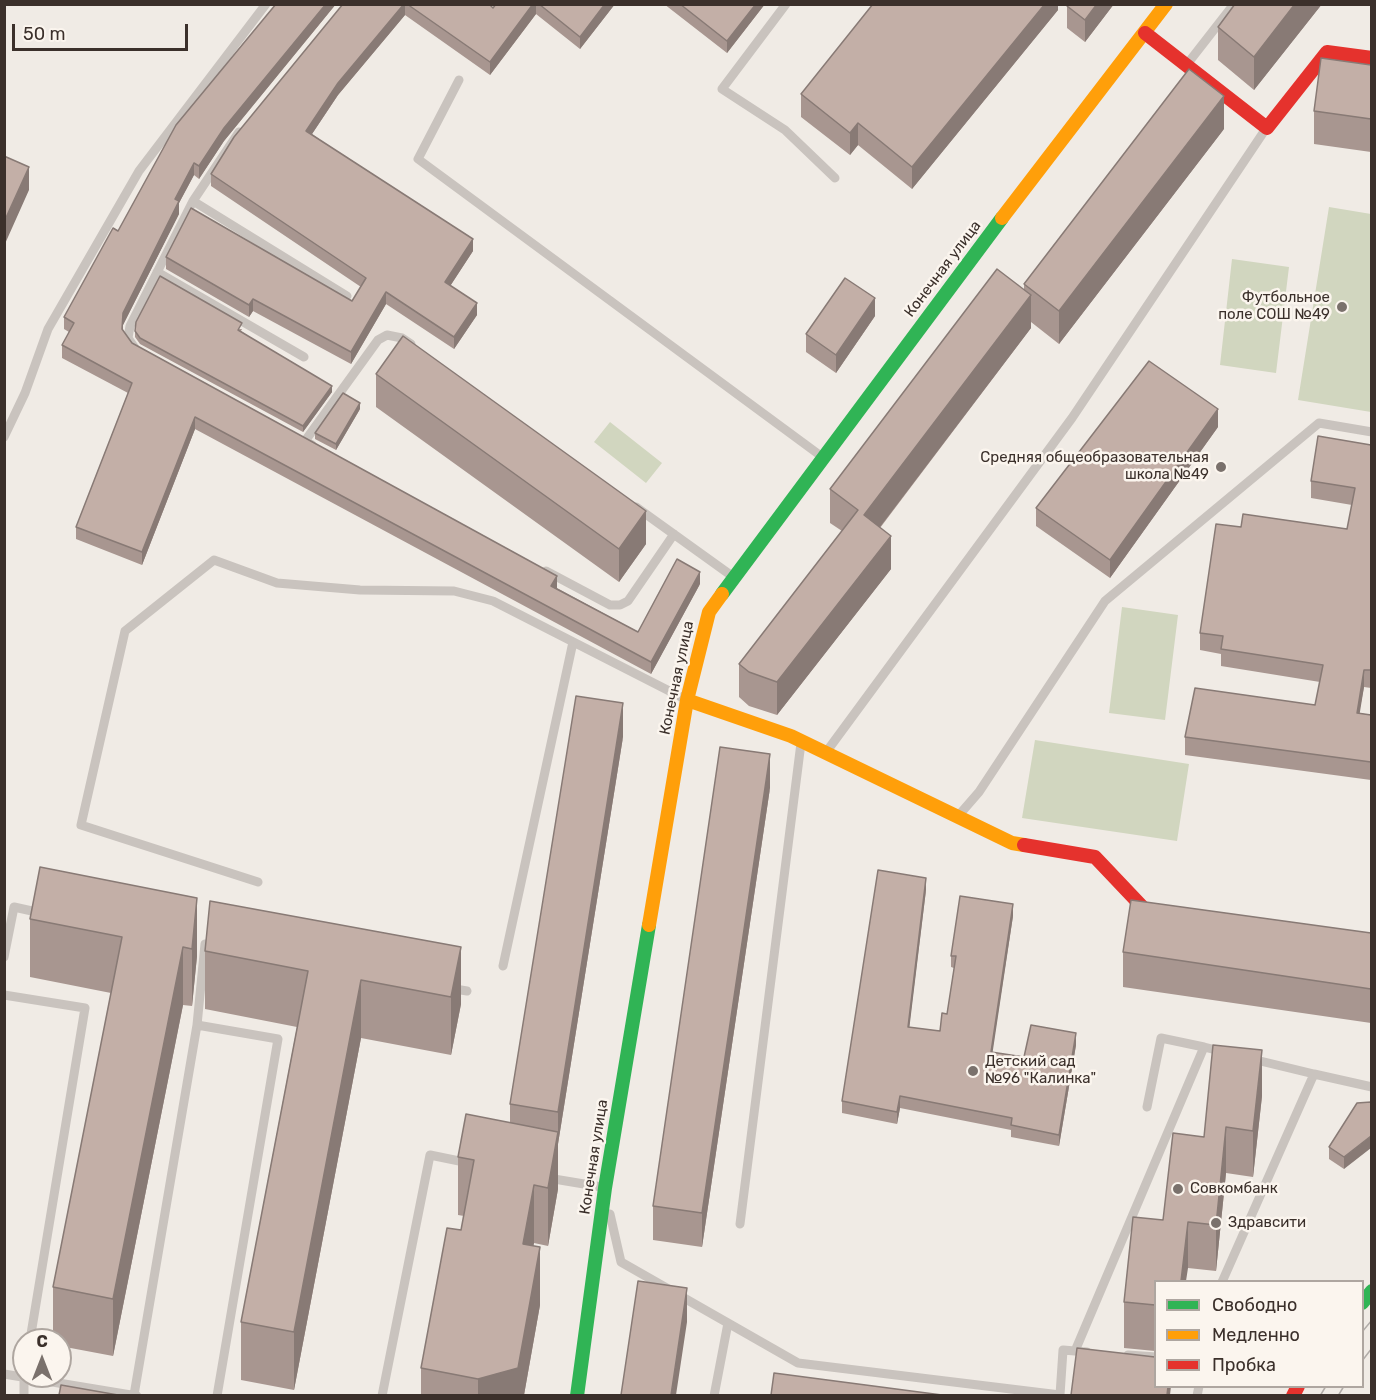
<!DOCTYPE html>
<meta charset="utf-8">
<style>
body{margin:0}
#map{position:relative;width:1376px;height:1400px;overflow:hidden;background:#f0ebe5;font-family:Rubik,sans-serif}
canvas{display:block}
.frame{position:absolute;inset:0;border:6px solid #3b302b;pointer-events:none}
.legend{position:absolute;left:1154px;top:1280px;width:210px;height:108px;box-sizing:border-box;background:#fbf5ee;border:2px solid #aea6a0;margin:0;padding:8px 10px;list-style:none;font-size:18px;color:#3b302b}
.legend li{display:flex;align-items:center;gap:12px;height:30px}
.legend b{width:30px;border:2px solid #aea6a0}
.north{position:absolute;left:12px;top:1328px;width:60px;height:60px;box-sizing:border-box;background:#fbf5ee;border:2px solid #aea6a0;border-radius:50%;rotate:0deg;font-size:16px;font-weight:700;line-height:24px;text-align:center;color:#3b302b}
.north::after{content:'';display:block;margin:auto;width:21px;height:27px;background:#7a716c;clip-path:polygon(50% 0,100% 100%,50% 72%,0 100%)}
.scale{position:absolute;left:12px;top:24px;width:176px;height:27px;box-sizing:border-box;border:3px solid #3b302b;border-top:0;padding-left:8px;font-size:18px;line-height:21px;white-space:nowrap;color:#3b302b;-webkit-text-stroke:4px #fbf5ee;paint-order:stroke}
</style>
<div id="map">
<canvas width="1376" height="1400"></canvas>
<div class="frame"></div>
<ul class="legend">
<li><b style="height:8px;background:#30b455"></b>Свободно</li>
<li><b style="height:8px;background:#ff9f0a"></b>Медленно</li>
<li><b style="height:8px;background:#e5322d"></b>Пробка</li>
</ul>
<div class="north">С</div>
<div class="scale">50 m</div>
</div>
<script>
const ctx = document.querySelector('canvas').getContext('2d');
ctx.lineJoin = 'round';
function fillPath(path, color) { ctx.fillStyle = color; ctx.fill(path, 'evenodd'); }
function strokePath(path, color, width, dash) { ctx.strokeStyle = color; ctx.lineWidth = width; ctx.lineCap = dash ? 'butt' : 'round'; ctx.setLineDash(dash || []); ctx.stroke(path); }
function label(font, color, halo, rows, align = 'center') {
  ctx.font = font + ' Rubik,sans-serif'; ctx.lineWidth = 5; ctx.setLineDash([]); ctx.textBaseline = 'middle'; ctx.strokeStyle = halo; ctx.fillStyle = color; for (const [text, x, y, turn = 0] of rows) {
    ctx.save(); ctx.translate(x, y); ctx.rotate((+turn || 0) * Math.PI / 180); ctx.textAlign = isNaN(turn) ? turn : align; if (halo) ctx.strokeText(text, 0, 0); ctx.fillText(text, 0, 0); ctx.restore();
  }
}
const green = new Path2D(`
 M1329 207 1371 214V412L1298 400Z
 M1232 259 1289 267 1276 373 1220 365Z
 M610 422 662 463 646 483 594 442Z
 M1122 607 1178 615 1165 720 1109 713Z
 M1035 740 1189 764 1177 841 1022 818Z`);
const lane = new Path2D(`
 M786 4 722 89 785 130 835 178
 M1188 63 1234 4
 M459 80 418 159 821 456
 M193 201 347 296
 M157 272 304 357
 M135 348 128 338 130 326 193 201 239 132
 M4 437 25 393 48 329 139 171 266 4
 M312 445 305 441 378 340 387 335 402 338 411 344
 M636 507 732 576
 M546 571 610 605H620L628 601 674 534
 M827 751 1072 418 1265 130
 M959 815 979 792 1105 601 1319 423 1372 432
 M258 882 81 825 125 631 214 560 277 583 360 590 454 591 493 601 685 699
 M4 957 14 907 41 913
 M503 966 573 642
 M449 988 467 991
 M4 995 85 1008 30 1340
 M197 1025 205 944 217 946
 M1252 1059 1314 1074
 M1147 1107 1161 1038 1204 1047
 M548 1178 602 1187
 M610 1214 621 1262 798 1363 1060 1395 1063 1350 1087 1352
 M740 1224 801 743
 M1222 1282 1314 1074 1372 1087
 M1075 1351 1204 1047 1224 1052
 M1128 1355 1156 1357
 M4 1374 137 1396
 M134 1395 197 1025 278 1039 217 1396
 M24 1396V1376
 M382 1396 430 1155 469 1163
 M714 1396 728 1323
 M1197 1396 1199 1386`);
const fast = new Path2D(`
 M722 594 1002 218
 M1362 1303 1372 1291
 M577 1396 605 1188 649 925`);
const slow = new Path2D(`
 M1002 218 1166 4
 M687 700 791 736 1012 843 1024 845
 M649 925 687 700 709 612 722 594`);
const jam = new Path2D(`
 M1145 33 1267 128 1327 52 1372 58
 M1024 845 1095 857 1150 915 1166 917
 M1293 1396 1298 1386`);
const tram = new Path2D(`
 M1362 1332 1372 1320
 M1362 1361 1372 1348
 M1320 1396 1326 1386
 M1338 1396 1344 1386`);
const wall = new Path2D(`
 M276 4H336L224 141 199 179 194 175 179 203V214L123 325V330L132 343 557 588 638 632 700 584 651 674 195 429 142 565 76 539V527L128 393 62 358V345L69 332 64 329V317L118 231Z
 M343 4H489L493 8 496 4H615L580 49 536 14 490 75 405 15 338 95 312 134 473 251 450 286 477 315 454 349 386 304 351 364 253 311 249 317 166 269V257L352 301 361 287 211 186V174Z
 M664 4H765L727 53Z
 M1058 4V10L912 189 858 145 850 155 801 117V94Z
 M1067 4H1114L1085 42 1067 28Z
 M1235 4H1322L1254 90 1218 60V27Z
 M1371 65V152L1314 144V111Z
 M1224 129 1059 344 1031 322V328L880 528 891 569 777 715 749 706 739 697V664L842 531 830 523V489L1024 290V284Z
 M875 316 836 373 806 352V334Z
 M242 329 241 331 332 392 303 432 140 344 135 337V331Z
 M376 374 646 544 619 582 376 407Z
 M360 409 336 450 315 439V433Z
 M1218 427 1110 578 1036 526V508Z
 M1371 445V688L1364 687 1359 713 1371 715V780L1185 755V737L1315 705 1320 682 1221 666V654L1200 650V633L1241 527 1347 529 1352 505 1311 498V481Z
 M623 737 558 1144V1189L548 1246 534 1243 533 1246 540 1305 524 1395H421V1368L461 1230 464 1216 458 1215V1157L510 1123V1104Z
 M770 788 702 1247 653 1240V1206Z
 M926 890 909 1027 940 1031 947 1014 954 968 951 967V956L1013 916 992 1052 1024 1057 1076 1045 1059 1146 1011 1137V1130L900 1108 897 1124 842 1113V1101Z
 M197 898V956L192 1006 183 1005 113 1356 60 1346V1340H53V1287L111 993 30 977V919Z
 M1371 933V1023L1123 987V952Z
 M461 947V1004L451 1055 361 1038 294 1390 241 1380V1322L297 1027 205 1009V951Z
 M1262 1096 1253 1177 1226 1173 1216 1271 1188 1268 1155 1281V1351L1124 1348V1302L1204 1137Z
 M1357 1103 1344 1169 1329 1159V1147Z`);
const shadedWall = new Path2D(`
 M326 4H336L224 141 199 179V166L224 128Z
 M404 4H405V15L338 95 306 143V131L338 83Z
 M533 4H536V14L490 75V62Z
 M605 4H615L580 49V37Z
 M756 4H765L727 53V41Z
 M1045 4H1058V10L912 189V167Z
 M1097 4H1114L1085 42V20Z
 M1295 4H1322L1254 90V57Z
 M1224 96V129L1059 344V311Z
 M858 123V145L850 155V133Z
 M194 163V175L179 203V214L123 325 122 341 123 313 175 199Z
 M29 167V190L4 246V222Z
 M473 239V251L445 294V282Z
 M386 292V304L351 364V352Z
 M1031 295V328L864 548V515Z
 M875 298V316L836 373V355Z
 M253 299V311L249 317V305Z
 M477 303V315L454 349V337Z
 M332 386V392L303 432V426Z
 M360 403V409L336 450V444Z
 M1218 409V427L1110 578V560Z
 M195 417V429L142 565V552Z
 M646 511V544L619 582V549Z
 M891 536V569L777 715V682Z
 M700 572V584L651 674V662Z
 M557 576V588L551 598V586Z
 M1364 670V687L1357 730V713Z
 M623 703V737L558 1144V1189L548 1246V1188L558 1133V1112Z
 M770 754V788L702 1247V1213Z
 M926 878V890L908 1039V1027Z
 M197 898V956L192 1006V949Z
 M1013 904V916L991 1063V1052Z
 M183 947V1005L113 1356V1299Z
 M461 947V1004L451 1055V997Z
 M361 980V1038L294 1390V1332Z
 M1076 1033V1045L1059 1146V1135Z
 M1262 1050V1096L1253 1177V1131Z
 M900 1096V1108L897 1124V1112Z
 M1226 1127V1173L1216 1271V1225Z
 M1371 1136V1148L1344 1169V1157Z
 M534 1185V1243L523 1302V1244Z
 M1188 1222V1268L1186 1281H1181Z
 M540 1247V1305L524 1395H478V1379Z
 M687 1288V1322L676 1395H671Z
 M1168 1386H1171L1170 1395H1167Z`);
const building = new Path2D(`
 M276 4H326L224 128 199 166 194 163 175 199 179 201 123 313 122 329 132 343 557 576 551 586 638 632 677 559 700 572 651 662 195 417 142 552 76 527 132 383 62 345 74 323 64 317 113 228 118 231 176 125Z
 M343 4H404L338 83 306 131 473 239 445 282 477 303 454 337 386 292 351 352 253 299 249 305 166 257 191 208 352 301 366 278 211 174 234 137Z
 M407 4H489L493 8 496 4H533L490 62Z
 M539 4H605L580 37Z
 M680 4H756L727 41Z
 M873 4H1045L912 167 858 123 850 133 801 94Z
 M1067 4H1097L1085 20 1067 6Z
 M1235 4H1295L1254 57 1218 27Z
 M1321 58 1371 65V119L1314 111Z
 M1189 69 1224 96 1059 311 1024 284Z
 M4 156 29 167 4 222Z
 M997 269 1031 295 864 515 891 536 777 682 749 672 739 664 858 510 830 489Z
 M160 276 242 323 238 330 332 386 303 426 140 338 135 331 136 322Z
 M845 278 875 298 836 355 806 334Z
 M403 336 646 511 619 549 376 374Z
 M1149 361 1218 409 1110 560 1036 508Z
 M343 393 360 403 336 444 315 433Z
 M1318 436 1371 445V670H1364L1357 713 1371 715V762L1185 737 1195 688 1315 705 1323 665 1221 649 1223 636 1200 633 1216 524 1241 527 1243 514 1347 529 1355 488 1311 481Z
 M576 696 623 703 558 1112 510 1104Z
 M720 747 770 754 702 1213 653 1206Z
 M40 867 197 898 192 949 183 947 113 1299 53 1287 122 937 30 919Z
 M878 870 926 878 908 1027 940 1031 942 1013 947 1014 956 956H951L960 896 1013 904 991 1052 1024 1057 1031 1025 1076 1033 1059 1135 1011 1125 1012 1118 900 1096 897 1112 842 1101Z
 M1131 900 1371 933V989L1123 952Z
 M210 901 461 947 451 997 361 980 294 1332 241 1322 308 971 205 951Z
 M1213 1045 1262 1050 1253 1131 1226 1127 1216 1225 1188 1222 1181 1281H1155V1305L1124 1302 1133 1217 1163 1220 1173 1133 1204 1137Z
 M1371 1102V1136L1344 1157 1329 1147 1357 1103Z
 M466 1114 558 1132 548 1188 534 1185 523 1244 540 1247 518 1368 478 1379 421 1368 447 1228 461 1230 474 1160 458 1157Z
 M638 1281 687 1288 671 1395H621Z
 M1077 1348 1155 1357V1386H1168L1167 1395H1071Z
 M774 1373 942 1395H771Z
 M61 1385 118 1395H59Z`);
const markers = [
 [1342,307,6,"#7a716c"],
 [1221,467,6,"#7a716c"],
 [973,1071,6,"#7a716c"],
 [1178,1189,6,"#7a716c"],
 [1216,1223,6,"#7a716c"]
];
const streetNames = [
 ["Конечная улица",943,269,-53],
 ["Конечная улица",677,678,-78],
 ["Конечная улица",594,1157,-81]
];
const poiNames = [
 ["Футбольное",1330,298,"right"],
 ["поле СОШ №49",1330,315,"right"],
 ["Средняя общеобразовательная",1209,458,"right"],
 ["школа №49",1209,475,"right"],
 ["Детский сад",985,1062],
 ["№96 \"Калинка\"",985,1079],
 ["Совкомбанк",1190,1189],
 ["Здравсити",1228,1223]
];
fillPath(green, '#d1d6bf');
strokePath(lane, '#c9c3be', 9);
strokePath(fast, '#30b455', 14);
strokePath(slow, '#ff9f0a', 14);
strokePath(jam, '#e5322d', 14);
strokePath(tram, '#b1aca8', 1.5);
fillPath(wall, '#a89690');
fillPath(shadedWall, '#887a75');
fillPath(building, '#c3afa7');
strokePath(building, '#887a75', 1.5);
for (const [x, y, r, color] of markers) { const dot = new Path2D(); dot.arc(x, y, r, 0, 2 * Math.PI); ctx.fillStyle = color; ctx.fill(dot); strokePath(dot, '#fbf5ee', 2); }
label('15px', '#3b302b', '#fbf5ee', streetNames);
label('15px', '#3b302b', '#fbf5ee', poiNames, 'left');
</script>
